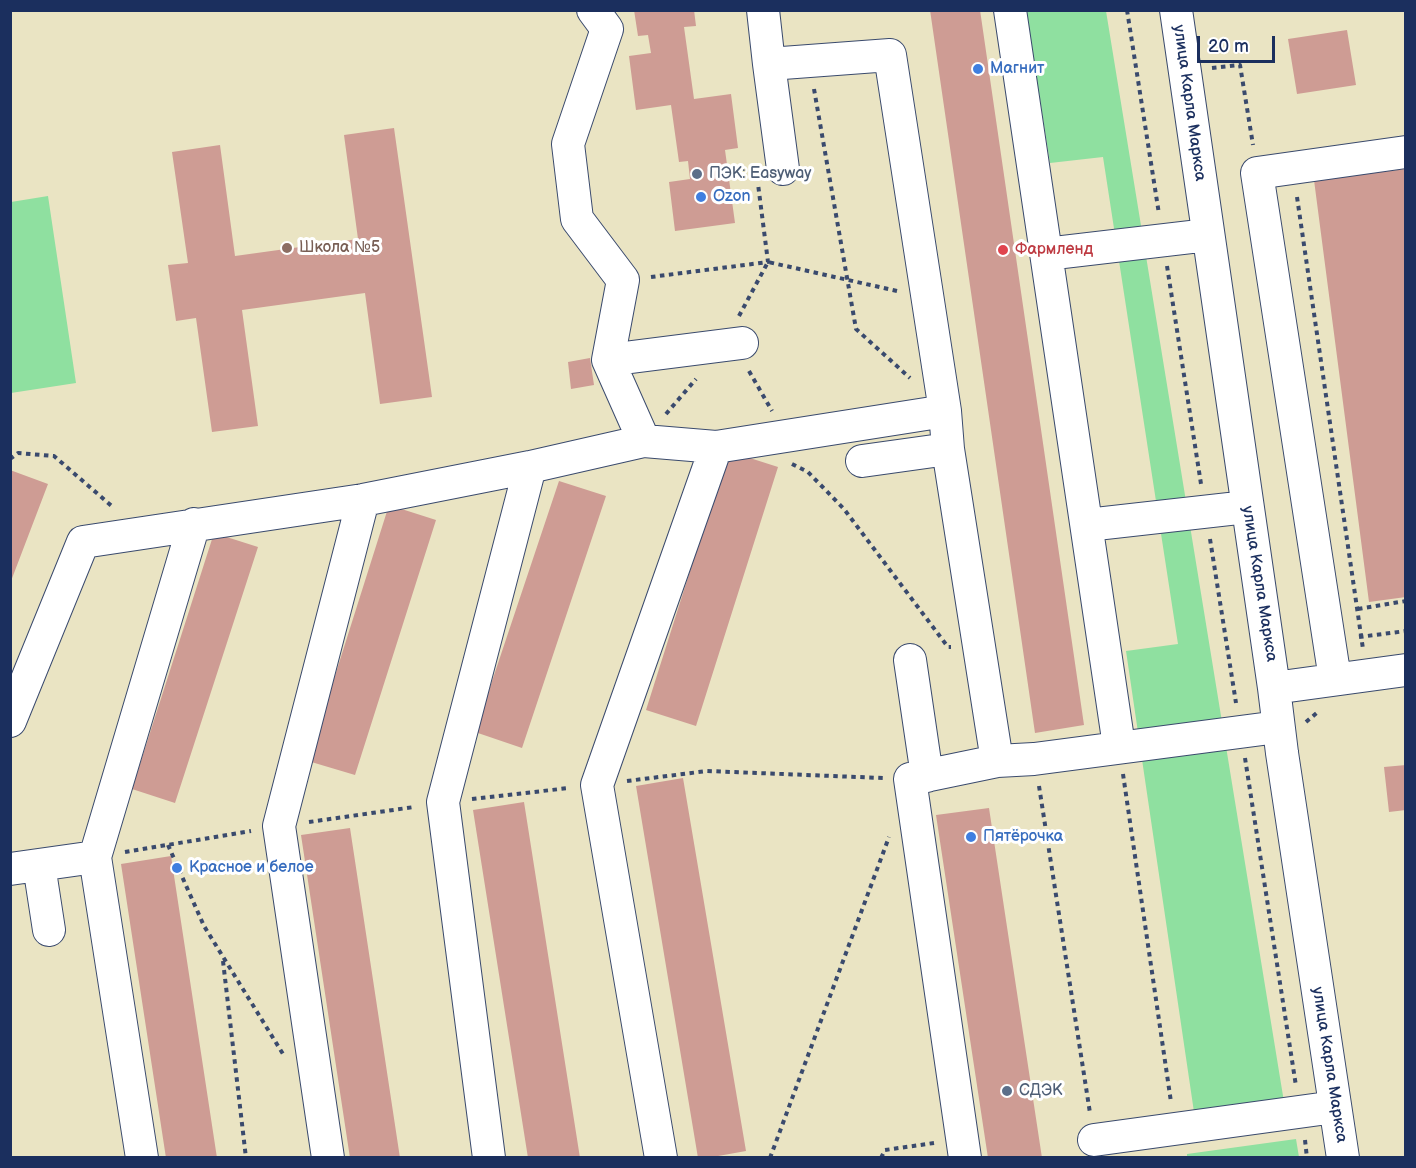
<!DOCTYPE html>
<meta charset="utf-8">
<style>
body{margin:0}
#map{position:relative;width:1416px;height:1168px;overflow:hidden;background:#eae4c3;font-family:"Balsamiq Sans",sans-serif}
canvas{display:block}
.frame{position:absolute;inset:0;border:12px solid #1b2f5e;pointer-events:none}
.scale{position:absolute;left:1197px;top:36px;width:78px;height:27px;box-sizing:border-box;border:3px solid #1b2f5e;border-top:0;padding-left:8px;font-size:18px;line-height:21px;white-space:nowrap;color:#1b2f5e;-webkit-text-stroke:4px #fff;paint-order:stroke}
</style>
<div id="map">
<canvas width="1416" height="1168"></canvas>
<div class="frame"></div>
<div class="scale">20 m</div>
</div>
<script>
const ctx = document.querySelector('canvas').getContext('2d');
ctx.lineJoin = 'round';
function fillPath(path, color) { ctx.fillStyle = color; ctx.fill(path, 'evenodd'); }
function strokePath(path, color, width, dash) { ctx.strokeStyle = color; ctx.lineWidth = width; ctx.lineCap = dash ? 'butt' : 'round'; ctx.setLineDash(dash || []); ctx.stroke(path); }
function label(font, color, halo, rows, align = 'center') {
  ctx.font = font + ' "Balsamiq Sans",sans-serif'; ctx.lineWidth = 6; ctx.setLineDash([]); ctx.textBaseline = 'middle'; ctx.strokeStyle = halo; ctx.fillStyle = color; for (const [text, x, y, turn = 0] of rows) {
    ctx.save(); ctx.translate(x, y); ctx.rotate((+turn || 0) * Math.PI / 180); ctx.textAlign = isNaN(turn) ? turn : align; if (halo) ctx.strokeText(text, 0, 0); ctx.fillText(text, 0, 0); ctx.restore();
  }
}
const green = new Path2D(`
 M1026 11H1106L1284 1102 1194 1112 1126 651 1178 644 1103 157 1050 163Z
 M48 196 76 383 11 393V202Z
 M1296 1139 1299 1157H1187V1154Z`);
const building = new Path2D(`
 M634 10H694L696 26 684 27 694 99 731 94 738 148 725 150 735 223 675 231 669 182 690 179 688 161 679 162 671 105 636 110 629 56 651 53 648 35 638 36Z
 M930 10H980L1084 725 1035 733Z
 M1347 30 1356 85 1297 94 1288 39Z
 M394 128 432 397 380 404 365 293 242 310 258 426 212 432 196 318 176 321 168 265 188 263 172 152 220 145 235 256 358 239 344 135Z
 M1406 169V597L1369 602 1314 180Z
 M590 358 594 385 571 389 568 362Z
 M728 451 778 467 696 726 646 710Z
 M10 470 48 484 11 581H10Z
 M559 481 606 496 522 748 475 732Z
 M389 505 436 520 355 775 308 761Z
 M214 533 258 547 175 803 132 789Z
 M1406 765V810L1389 812 1384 767Z
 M683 778 746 1151 707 1158H698L636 786Z
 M524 802 580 1158H528L473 810Z
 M989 808 1042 1158H988L936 815Z
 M350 828 400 1158H350L301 835Z
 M171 856 217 1158H166L121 864Z`);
const path = new Path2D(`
 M1127 10 1159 214
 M1212 68 1240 65 1253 145
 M814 89 856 329 910 378
 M1297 197 1363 649
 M1167 266 1201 484
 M651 277 768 262 758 184
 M739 316 768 262 897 291
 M749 371 772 411
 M666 414 696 379
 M10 459 18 453 54 456 114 508
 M792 464 808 472 844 509 948 647H951
 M1210 539 1236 703
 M1358 609 1406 601
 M1359 637 1406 631
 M1306 722 1319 711
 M1245 758 1296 1086
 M1123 774 1171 1102
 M627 781 707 771 883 778
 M1039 786 1090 1113
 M472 799 569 788
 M309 822 414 807
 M168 845 204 926 283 1054
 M125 852 251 831
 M223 961 246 1158
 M1305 1140 1307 1158
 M770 1158 889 837
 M881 1158 885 1150 934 1143`);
const minor = new Path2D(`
 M593 10 607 29 568 144 577 219 623 280 608 360 644 441
 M763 10 769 64 890 55 945 411 948 449 997 761 1034 759 1278 727
 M1010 10 1119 746
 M1176 10 1274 688 1282 753 1343 1158
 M769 64 783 169
 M1046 254 1208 235
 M608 360 742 343
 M862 461 948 449
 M1087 525 1247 507
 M910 660 927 776
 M1335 679 1257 173 1406 152
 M1274 688 1406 670
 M10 721 83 542 363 500 530 467 644 441 716 447 945 411
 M39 865 49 930
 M10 869 95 857
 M1094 1140 1335 1107
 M142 1158 95 857 194 524
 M328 1158 279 826 363 500
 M489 1158 443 802 530 467
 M661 1158 597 785 716 447
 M965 1158 910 779 997 761`);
const markers = [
 [978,69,6,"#3f7fe0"],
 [697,174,6,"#5c6f8a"],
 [701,197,6,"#3f7fe0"],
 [287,248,6,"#8d6e63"],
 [1003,250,6,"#e0444e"],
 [971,837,6,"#3f7fe0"],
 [177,868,6,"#3f7fe0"],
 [1007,1091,6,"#5c6f8a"]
];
const shopNames = [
 ["Магнит",990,69],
 ["Ozon",713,197],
 ["Пятёрочка",983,837],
 ["Красное и белое",189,868]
];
const streetNames = [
 ["улица Карла Маркса",1189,103,82],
 ["улица Карла Маркса",1259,584,81],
 ["улица Карла Маркса",1329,1065,81]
];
const serviceNames = [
 ["ПЭК: Easyway",709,174],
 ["СДЭК",1019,1091]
];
const educationNames = [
 ["Школа №5",299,248]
];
const healthNames = [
 ["Фармленд",1015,250]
];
fillPath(green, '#8fe0a0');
fillPath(building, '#ce9c94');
strokePath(minor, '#3a4a6d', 34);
strokePath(path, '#3a4a6d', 4, [4.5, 4.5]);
strokePath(minor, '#fff', 32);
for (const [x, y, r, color] of markers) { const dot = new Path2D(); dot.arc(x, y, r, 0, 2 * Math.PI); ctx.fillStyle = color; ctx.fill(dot); strokePath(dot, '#fff', 2); }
label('16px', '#366cbe', '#fff', shopNames, 'left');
label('16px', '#1b2f5e', '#fff', streetNames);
label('16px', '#4e5e75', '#fff', serviceNames, 'left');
label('16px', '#785e54', '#fff', educationNames, 'left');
label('16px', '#be3a42', '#fff', healthNames, 'left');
</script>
